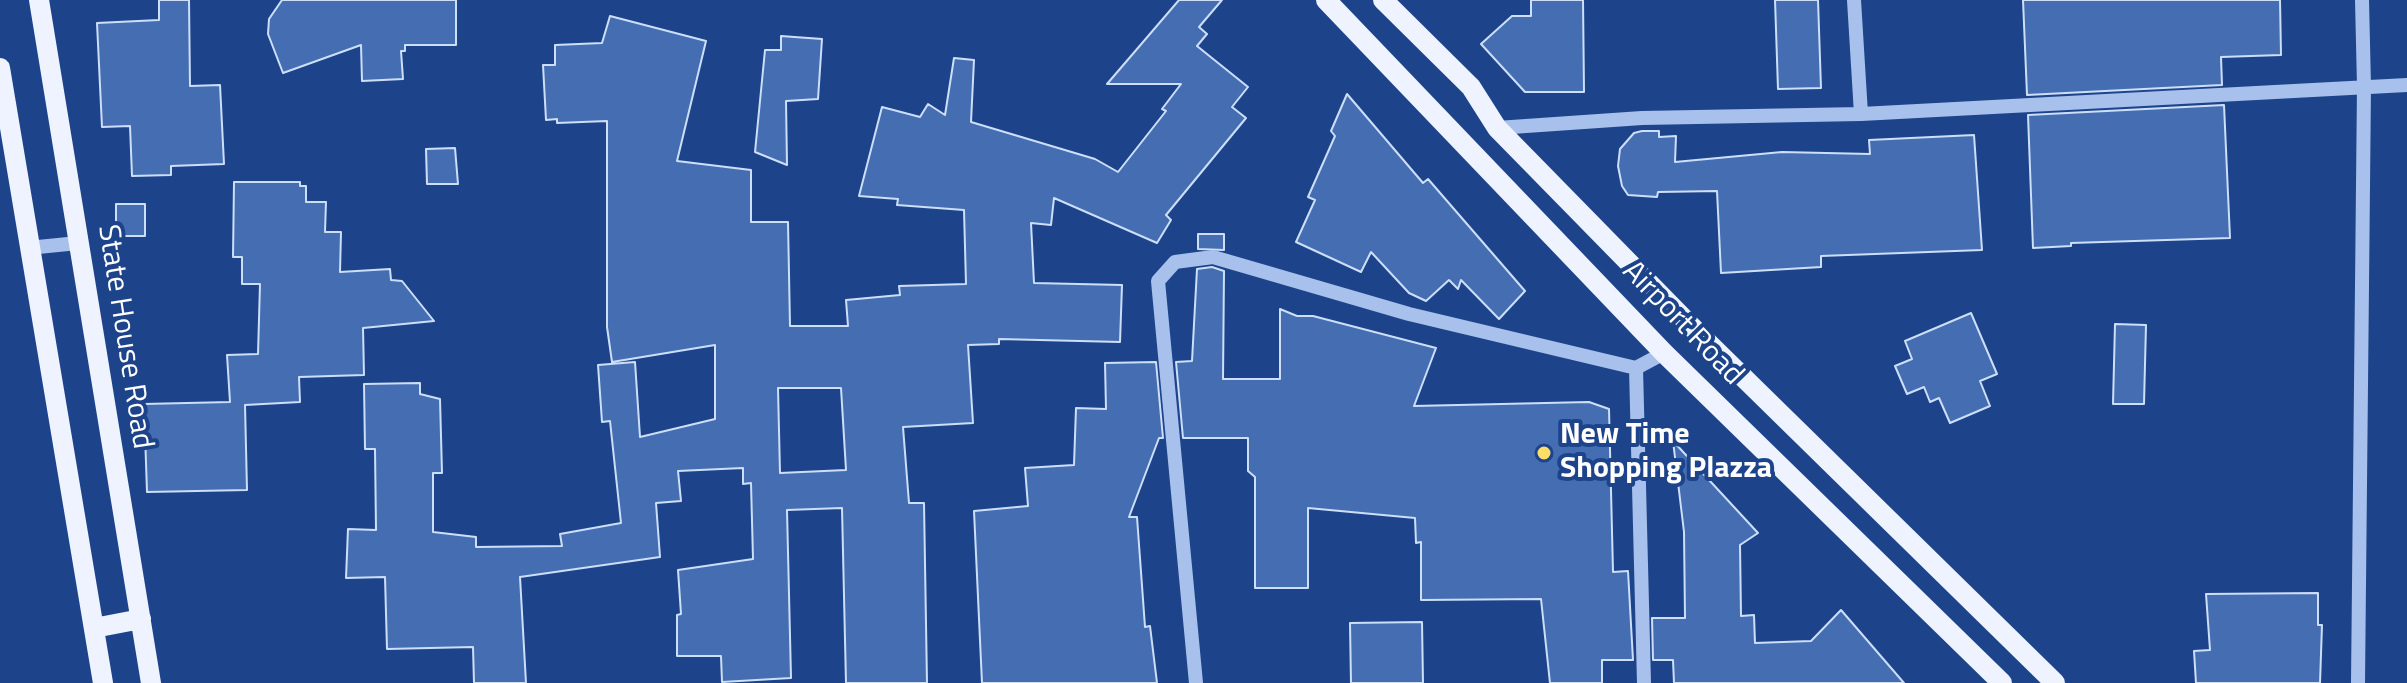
<!DOCTYPE html>
<style>
body{margin:0}
canvas{display:block;background:#1d448a}
</style>
<canvas width="2407" height="683"></canvas>
<script>
const ctx = document.querySelector('canvas').getContext('2d');
ctx.lineJoin = 'round';
function fillPath(path, color) { ctx.fillStyle = color; ctx.fill(path, 'evenodd'); }
function strokePath(path, color, width, dash) { ctx.strokeStyle = color; ctx.lineWidth = width; ctx.lineCap = dash ? 'butt' : 'round'; ctx.setLineDash(dash || []); ctx.stroke(path); }
function label(font, color, halo, rows, align = 'center') {
  ctx.font = font + ' "Titillium Web",sans-serif'; ctx.lineWidth = 8; ctx.setLineDash([]); ctx.textBaseline = 'middle'; ctx.strokeStyle = halo; ctx.fillStyle = color; for (const [text, x, y, turn = 0] of rows) {
    ctx.save(); ctx.translate(x, y); ctx.rotate((+turn || 0) * Math.PI / 180); ctx.textAlign = isNaN(turn) ? turn : align; if (halo) ctx.strokeText(text, 0, 0); ctx.fillText(text, 0, 0); ctx.restore();
  }
}
const building = new Path2D(`
 M159 0H189L190 86 220 85 224 164 171 166V175L132 176 130 126 102 127 97 23 159 20Z
 M282 0H456V45H405V51H401L403 79 362 81 361 45 283 73 268 34 269 19Z
 M1179 0H1222L1199 27 1207 34 1197 46 1248 87 1232 107 1246 118 1166 215 1171 220 1157 243 1054 198 1051 225 1031 223 1034 283 1122 285 1120 342 999 339V344L968 345 973 423 903 427 909 503H924L927 683H846L842 508 787 510 791 678 722 682 721 656H677V615L681 614 678 570 753 559 751 483 743 484V468L678 471 681 501 656 503 660 557 520 577 526 683H474L473 647 387 649 385 577 346 578 348 529 376 530 375 449H365L364 384 420 383V394L440 399 442 473H433V532L476 537V547L562 546 560 534 621 523 610 421 602 422 598 365 635 362 640 437 715 419V345L612 362 607 327V121L557 123V119L546 120 543 65H555V45L602 43 610 16 706 41 677 161 751 170V222H788L790 326H848L846 300 900 295 899 286 966 284 964 210 897 205 898 199 859 196 882 107 920 117 928 104 945 115 954 58 974 60 971 122 1095 159 1118 172 1166 111 1162 109 1181 84H1107ZM778 388H841L846 470 780 473Z
 M1531 0H1583L1584 92H1525L1481 44 1512 16H1531Z
 M1775 0H1818L1821 88 1778 89Z
 M2023 0H2280L2281 55 2221 57 2222 85 2027 95Z
 M781 36 822 39 818 99 786 101 787 165 755 152 765 50H781Z
 M1347 94 1423 183 1428 179 1525 291 1499 319 1461 280 1458 289 1449 280 1426 301 1409 293 1371 252 1361 272 1296 242 1315 200 1308 197 1335 136 1331 131Z
 M2224 105 2230 238 2071 243V246L2033 248 2028 115Z
 M1642 131H1659V137L1676 136 1675 162 1782 152 1870 154 1869 140 1974 135 1982 250 1821 256V267L1721 273 1717 191 1658 192 1657 197 1628 195 1622 186 1618 166 1620 149 1634 133Z
 M455 148 458 184H427L426 149Z
 M234 182H300V186H306V202H326L325 232H341L340 272 390 269 391 280 402 281 434 321 363 328 364 375 299 377 300 402 245 405 247 490 147 492 144 404 230 402 227 355 258 354 260 284H242V257H233Z
 M116 204H145V236H116Z
 M1198 234H1224V250L1198 249Z
 M1212 267 1224 271 1223 379H1280V309L1297 316H1313L1436 348 1414 406 1589 402 1609 409 1613 572 1628 571 1633 660H1602V683H1550L1541 599 1421 600V542L1416 543 1415 518 1308 508V588H1255V477L1248 471V438H1183L1176 362 1192 361 1197 269Z
 M1971 313 1997 374 1980 381 1990 406 1950 423 1939 398 1930 402 1924 387 1907 394 1895 366 1912 359 1905 341Z
 M2115 324 2146 325 2144 404H2113Z
 M1156 362 1163 438H1159L1129 517H1137L1145 627 1150 626 1157 683H982L974 511 1028 506 1025 468 1074 465 1076 408 1106 409 1105 363Z
 M1673 441 1758 533 1740 545 1741 616 1754 615 1755 643 1811 641 1841 610 1904 683H1674L1673 660H1653L1652 618H1685L1684 532Z
 M2318 593V625H2322L2320 683H2196L2194 651 2210 650 2206 594Z
 M1422 622 1423 683H1351L1350 623Z`);
const minor = new Path2D(`
 M1854 0 1861 114
 M1497 128 1642 118 1861 114 2407 85
 M28 248 78 243
 M1636 368 1644 683
 M1196 683 1158 281 1175 262 1213 257 1409 314 1636 368 1664 353
 M2358 683 2364 86 2362 0`);
const major = new Path2D(`
 M39 0 151 683
 M1326 0 1664 353 2002 683
 M1383 0 1471 87 1497 128 1693 328 2055 683
 M0 68 103 683
 M94 628 141 619`);
const markers = [
 [1544,453,8,"#fcdd66"]
];
const streetNames = [
 ["Airport Road",1682,324,46],
 ["State House Road",124,337,81]
];
const poiNames = [
 ["New Time",1560,436],
 ["Shopping Plazza",1560,470]
];
fillPath(building, '#456eb2');
strokePath(building, '#cddef9', 2);
strokePath(minor, '#a8c1ec', 14);
strokePath(major, '#eef3ff', 20);
for (const [x, y, r, color] of markers) { const dot = new Path2D(); dot.arc(x, y, r, 0, 2 * Math.PI); ctx.fillStyle = color; ctx.fill(dot); strokePath(dot, '#1d448a', 3); }
label('30px', '#fff', '#1d448a', streetNames);
label('bold 30px', '#fff', '#1d448a', poiNames, 'left');
</script>
